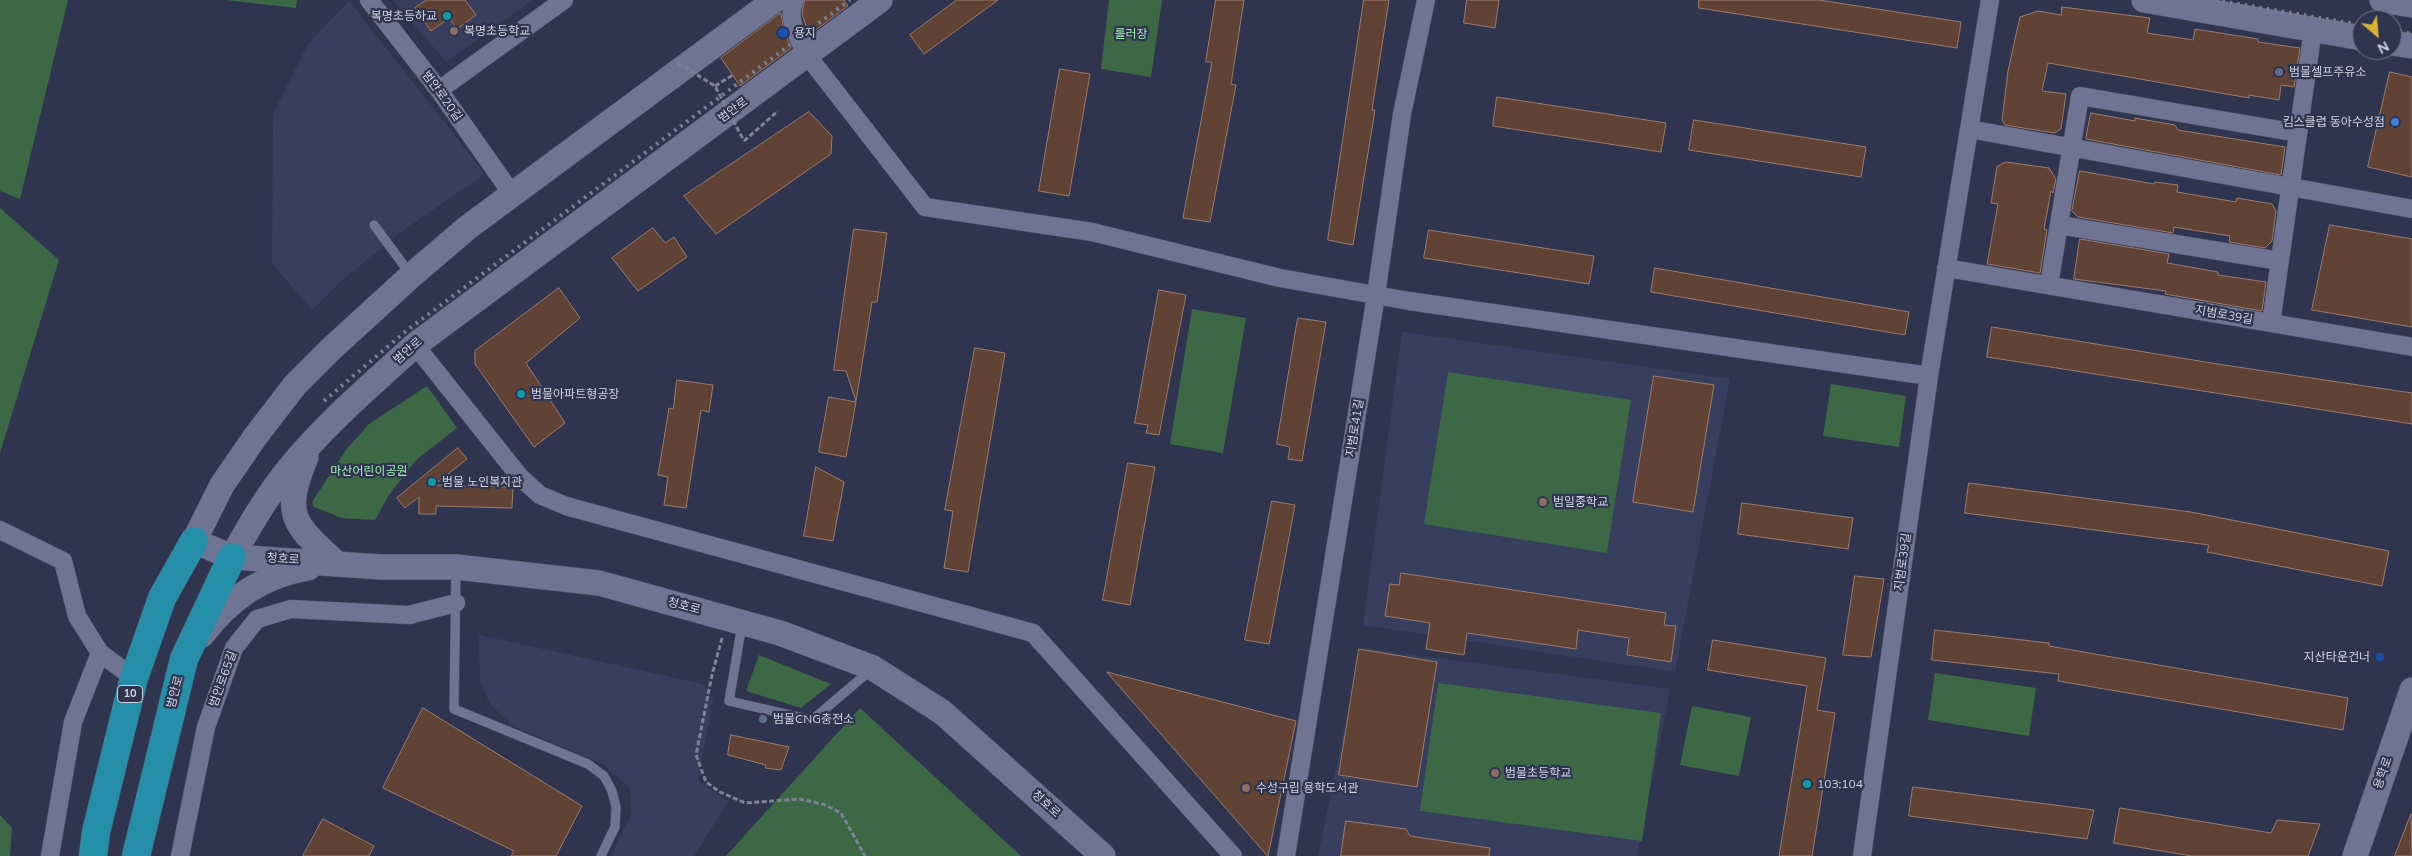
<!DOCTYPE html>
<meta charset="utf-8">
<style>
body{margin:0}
#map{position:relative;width:2412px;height:856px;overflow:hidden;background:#30354f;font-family:Mulish,sans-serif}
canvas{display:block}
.north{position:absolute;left:2352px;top:10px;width:50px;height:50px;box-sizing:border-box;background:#30354f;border:1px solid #70748a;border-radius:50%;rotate:153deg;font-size:14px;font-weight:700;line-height:20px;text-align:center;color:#cfd3e3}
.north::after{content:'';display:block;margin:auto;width:18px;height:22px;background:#dbb233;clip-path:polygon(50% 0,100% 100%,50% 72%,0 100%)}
</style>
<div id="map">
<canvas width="2412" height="856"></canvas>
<div class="north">N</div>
</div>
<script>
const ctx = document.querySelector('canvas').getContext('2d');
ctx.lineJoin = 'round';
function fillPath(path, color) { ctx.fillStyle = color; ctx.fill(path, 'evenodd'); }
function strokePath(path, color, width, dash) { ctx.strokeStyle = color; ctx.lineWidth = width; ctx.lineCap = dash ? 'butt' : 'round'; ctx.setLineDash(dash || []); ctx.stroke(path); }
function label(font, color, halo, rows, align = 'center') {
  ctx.font = font + ' Mulish,"Noto Sans KR",sans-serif'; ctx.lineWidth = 4.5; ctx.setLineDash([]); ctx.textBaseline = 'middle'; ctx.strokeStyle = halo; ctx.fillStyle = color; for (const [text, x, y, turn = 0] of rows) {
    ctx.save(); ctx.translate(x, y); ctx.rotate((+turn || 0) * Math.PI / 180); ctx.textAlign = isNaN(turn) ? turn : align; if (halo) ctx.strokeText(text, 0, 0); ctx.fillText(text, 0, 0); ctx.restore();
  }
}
const built = new Path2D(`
 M393 0H532L446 62Z
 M349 1 485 174 402 231 341 281 312 310 272 263 273 114 308 44Z
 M1402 332 1730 379 1675 672 1363 625Z
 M479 635 703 684 713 698 698 781 728 802 694 856H611L631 815 630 789 605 765 513 726 490 704 480 681Z
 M1361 648 1670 689 1637 856H1318Z`);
const green = new Path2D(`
 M0 0H68L20 199 0 191Z
 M226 0H297L296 8Z
 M1109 0H1162L1151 77 1101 69Z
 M0 208 59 260 0 453Z
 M1192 309 1246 318 1223 453 1170 444Z
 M1448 372 1631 400 1607 553 1424 524Z
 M1831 384 1906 396 1899 447 1823 436Z
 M427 386 457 428 416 460 389 495 375 520 342 518 314 507 312 502 346 450 369 424Z
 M759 655 831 684 801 708 746 691Z
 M1935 673 2036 688 2029 736 1928 720Z
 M1438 683 1661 713 1642 841 1420 811Z
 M1692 706 1751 717 1739 776 1680 765Z
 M860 708 1021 856H726Z
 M0 815 12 828 10 856H0Z`);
const building = new Path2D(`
 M427 0H465L476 15 457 29 449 18 431 31 415 8Z
 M805 0H844L848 6 809 35 802 14Z
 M957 0H998L924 54 910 35Z
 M1216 0H1244L1231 84 1236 85 1210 222 1183 218 1212 62H1206Z
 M1364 0H1389L1372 110H1375L1353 245 1328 240Z
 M1467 0H1499L1495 28 1464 23Z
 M1699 0H1819L1961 22 1957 48 1699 8Z
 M2062 7 2150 18 2147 33 2193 40 2195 29 2258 39V42L2300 48 2294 87 2281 85 2279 100 2249 95V98L2048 63 2042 91 2066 94 2061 129 2054 133 2005 125 2002 120 2008 71 2020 17 2038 11 2061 15Z
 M781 13 784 31 791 48 740 86 721 58Z
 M1060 69 1090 74 1069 196 1039 191Z
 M2390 72 2412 77V177L2368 167Z
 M1497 97 1666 123 1661 152 1493 126Z
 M809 112 832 136 831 154 716 234 684 196Z
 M2091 113 2135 121V118L2175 125 2178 130 2285 147 2281 175 2086 139Z
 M1694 120 1866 147 1861 177 1689 150Z
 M2006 162 2049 168 2056 179 2053 193 2051 191 2044 229 2047 230 2040 273 1987 264 1998 204 1991 203 1997 167Z
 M2080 171 2154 184 2155 182 2178 185 2177 192 2236 202 2237 198 2272 204 2276 211 2272 241 2265 248 2229 242 2230 236 2174 227 2173 233 2078 217 2072 211Z
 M2330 225 2412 239V327L2312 310Z
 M653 228 665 243 674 237 687 257 638 291 612 258Z
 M854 229 887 233 877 302H872L856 401 846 371 834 370Z
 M1429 230 1594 256 1589 284 1424 258Z
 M2080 239 2169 254 2167 263 2218 272V275L2266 282 2262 311 2165 294 2166 291 2074 279Z
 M1655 268 1909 312 1905 335 1651 292Z
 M559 288 580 318 526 363 565 423 534 447 475 364V351Z
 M1159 290 1186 295 1159 435 1146 433 1148 425 1135 423Z
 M1298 318 1326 322 1302 461 1288 459 1290 447 1277 444Z
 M1992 327 2224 365 2412 393V424L1987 357Z
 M975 348 1005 353 968 572 944 568 953 511 945 510Z
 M1654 376 1714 385 1693 512 1633 502Z
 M677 380 713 385 709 412 701 410 686 508 664 505 668 477 658 475 669 408 673 409Z
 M829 397 856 402 846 457 819 452Z
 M458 448 467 459 434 485 513 487 512 508 436 506V514H419V497L405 508 397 498Z
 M1128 463 1155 467 1130 605 1103 600Z
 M816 467 844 482 833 541 804 536Z
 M1969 483 2191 512 2389 551 2382 586 2207 552 2209 545 1965 513Z
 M1272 501 1295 505 1269 644 1245 640Z
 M1742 503 1853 518 1848 549 1738 534Z
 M1401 573 1666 613 1664 625 1676 626 1671 662 1627 655 1629 638 1578 630 1576 649 1467 633 1464 655 1426 649 1430 623 1385 616 1390 584 1399 585Z
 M1855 576 1884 579 1871 657 1843 655Z
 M1935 630 2049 643V646L2348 698 2343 730 2058 681 2059 674 1932 660Z
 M1713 640 1826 658 1817 710 1835 713 1812 856H1779L1807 686 1708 670Z
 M1359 649 1437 662 1417 787 1339 775Z
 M1107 672 1296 721 1268 856Z
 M423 708 582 806 556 856H511L514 851 383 788Z
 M731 735 789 747 781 770 765 768 766 765 728 755Z
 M1913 787 2094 810 2087 839 1909 816Z
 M2120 808 2271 833 2277 820 2320 824 2308 856H2192L2114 843Z
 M2411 814 2412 856H2395Z
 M323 819 374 846 369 856H303Z
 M1346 821 1406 829 1410 836 1490 848 1489 856H1341Z`);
const path = new Path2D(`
 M715 86 733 75
 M744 141 778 111
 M722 638 712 675 696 755 706 782 720 792 745 803 799 799 823 804 841 813 865 856`);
const lane = new Path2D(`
 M374 225 411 275
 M456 568 454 709 588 764 604 776 612 791 616 807 615 827 601 856
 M742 625 729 701 812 720 871 670`);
const street = new Path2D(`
 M369 0 439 90 512 194
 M795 0C785 18 799 39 807 55L925 207 1092 232 1280 278 1409 301 1929 376
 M439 90 564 0
 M1969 129 2412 209
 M2059 225 2280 261
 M1946 268 2412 347
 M2049 285 2080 96 2298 133
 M2271 323 2313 29
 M415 345 520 477 540 495 566 506 1033 633 1233 856
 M0 530 63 561 77 616 100 653 134 678
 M50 856 73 722 100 653
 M180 856 206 727 234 648 257 619 291 609 409 615 456 603
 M1286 856 1376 295 1402 114 1426 0
 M1862 856 1929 376 1990 0`);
const secondary = new Path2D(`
 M775 0 467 228 412 275 331 349 295 385 255 437 222 485 194 541 232 557 381 567H456L599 583 780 633 873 668 942 712 1103 856
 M2144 0 2362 38
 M2382 0 2412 5
 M2392 43 2412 46
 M306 457C282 515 293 524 336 563
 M232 557C249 527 266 497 288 470 325 424 371 385 415 345L880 0
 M202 635C230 598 262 576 308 568
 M2355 856 2412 690`);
const highway = new Path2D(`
 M93 856 96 832 134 678 162 598 194 541
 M136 856 184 659 232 557`);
const rail = new Path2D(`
 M2215 0 2362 25
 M2392 30 2412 34
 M324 401 406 331 850 0`);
const pathBridge = new Path2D(`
 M678 63 715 86 744 141`);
const markers = [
 [447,16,5,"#0f9aa8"],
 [454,31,5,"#8d6e63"],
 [783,33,6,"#1a4fb4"],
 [2279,72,5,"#5c6f8a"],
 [2395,122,5,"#3f7fe0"],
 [521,394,5,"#0f9aa8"],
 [432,482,5,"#0f9aa8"],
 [1543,502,5,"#8d6e63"],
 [2380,657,5,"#1a4fb4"],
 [763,719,5,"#5c6f8a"],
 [1495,773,5,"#8d6e63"],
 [1807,784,5,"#0f9aa8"],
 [1246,788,5,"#8d6e63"]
];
const shields = [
 [130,694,25]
];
const shieldNames = [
 ["10",130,694]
];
const poiNames = [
 ["복명초등하교",437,16,"right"],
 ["복명초등학교",464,31],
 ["용지",794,33],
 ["범물셀프주유소",2289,72],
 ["킴스클럽 동아수성점",2385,122,"right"],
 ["범물아파트형공장",531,394],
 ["범물 노인복지관",442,482],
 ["범일중학교",1553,502],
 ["지산타운건너",2370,657,"right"],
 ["범물CNG충전소",773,719],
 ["범물초등학교",1505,773],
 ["103;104",1817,784],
 ["수성구립 용학도서관",1256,788]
];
const parkNames = [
 ["롤러장",1131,34],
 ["마산어린이공원",369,471]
];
const streetNames = [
 ["범안로20길",442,96,54],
 ["범안로",733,110,-36],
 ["지범로39길",2224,315,10],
 ["범안로",408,351,-41],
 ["지범로41길",1355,428,-81],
 ["청호로",283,559,4],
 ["지범로39길",1903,562,-82],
 ["청호로",684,606,15],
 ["범안로65길",223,679,-70],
 ["범안로",175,692,-75],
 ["용학로",2383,773,-71],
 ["청호로",1046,804,42]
];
fillPath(built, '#383e5e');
fillPath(green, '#3c6846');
fillPath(building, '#604335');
strokePath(building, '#9c7b6c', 1);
strokePath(lane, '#4f5368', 10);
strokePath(street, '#4f5368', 19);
strokePath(secondary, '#4f5368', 26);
strokePath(highway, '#4f5368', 29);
strokePath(path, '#7e8297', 3, [5, 2.5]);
strokePath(lane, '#6e7491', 9);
strokePath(street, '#6e7491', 18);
strokePath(secondary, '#6e7491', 25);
strokePath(highway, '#258ea9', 28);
strokePath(rail, '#7a7e93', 4, [2.5, 5]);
strokePath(pathBridge, '#7e8297', 3, [5, 2.5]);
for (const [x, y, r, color] of markers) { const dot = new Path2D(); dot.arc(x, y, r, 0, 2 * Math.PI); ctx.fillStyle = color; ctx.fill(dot); strokePath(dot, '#30354f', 2); }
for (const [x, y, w] of shields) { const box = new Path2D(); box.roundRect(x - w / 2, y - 8.5, w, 17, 4); ctx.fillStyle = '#30354f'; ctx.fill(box); strokePath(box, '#cfd3e3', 1); }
label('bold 11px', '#cfd3e3', null, shieldNames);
label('12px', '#cfd3e3', '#30354f', poiNames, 'left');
label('12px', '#9eeeae', '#30354f', parkNames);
label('12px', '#cfd3e3', '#30354f', streetNames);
</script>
